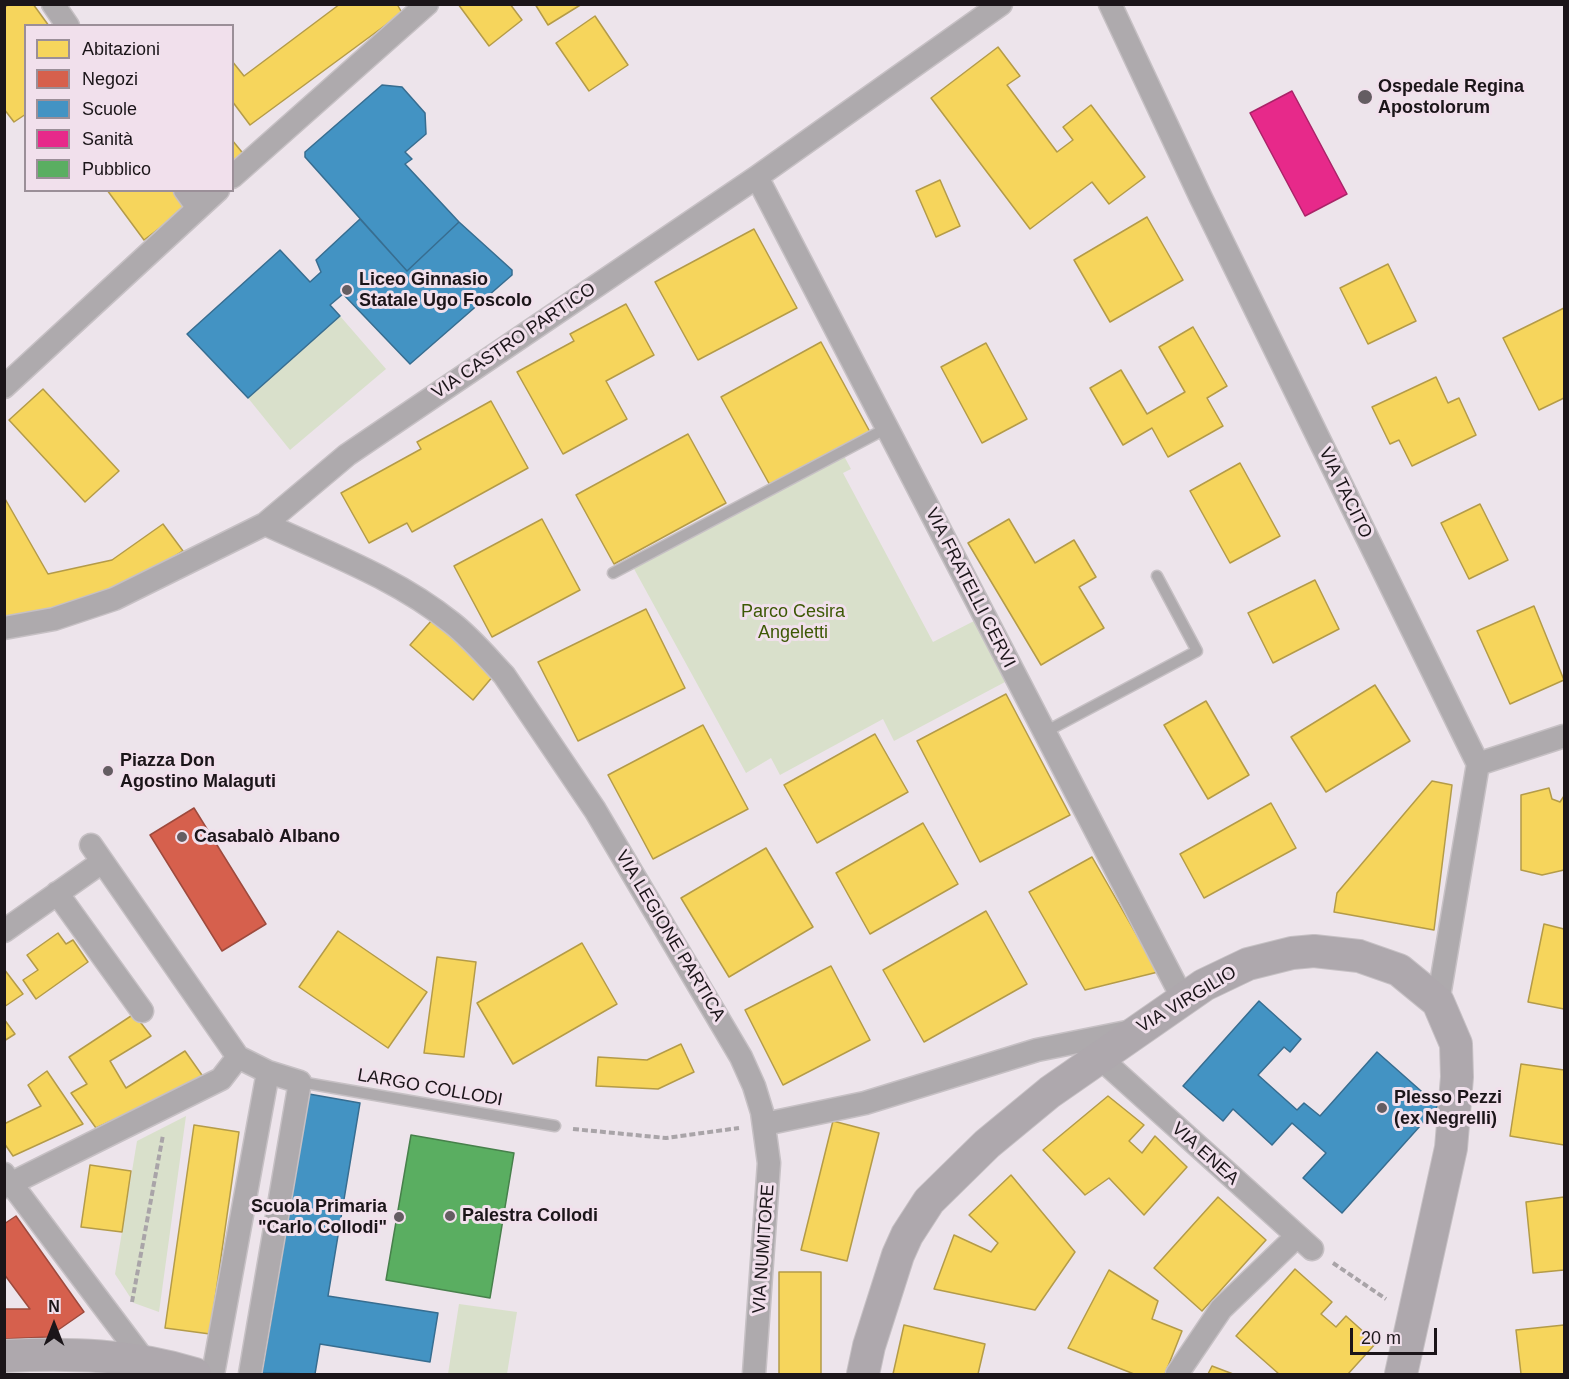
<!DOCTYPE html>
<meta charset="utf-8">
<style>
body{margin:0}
#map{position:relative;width:1569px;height:1379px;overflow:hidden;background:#ede4eb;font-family:Helvetica,sans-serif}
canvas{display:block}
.frame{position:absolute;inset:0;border:6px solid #1b1519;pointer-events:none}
.legend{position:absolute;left:24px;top:24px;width:210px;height:168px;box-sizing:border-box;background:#f1e0ec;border:2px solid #9b8f98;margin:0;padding:8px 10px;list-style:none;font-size:18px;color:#1b1519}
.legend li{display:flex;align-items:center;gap:12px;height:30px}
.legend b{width:30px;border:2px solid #9b8f98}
.north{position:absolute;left:24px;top:1295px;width:60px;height:60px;-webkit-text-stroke:4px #f1e0ec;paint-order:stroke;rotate:0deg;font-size:16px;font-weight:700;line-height:24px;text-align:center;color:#1b1519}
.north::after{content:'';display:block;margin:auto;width:21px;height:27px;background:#1b1519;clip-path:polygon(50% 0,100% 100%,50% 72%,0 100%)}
.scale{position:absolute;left:1350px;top:1328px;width:87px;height:27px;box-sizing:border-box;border:3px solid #1b1519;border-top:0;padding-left:8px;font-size:18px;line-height:21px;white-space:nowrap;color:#1b1519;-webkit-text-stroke:4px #f1e0ec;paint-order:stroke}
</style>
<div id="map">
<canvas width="1569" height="1379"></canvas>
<div class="frame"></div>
<ul class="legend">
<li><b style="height:16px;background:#f6d55c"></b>Abitazioni</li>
<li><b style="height:16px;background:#d6604d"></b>Negozi</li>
<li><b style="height:16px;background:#4393c3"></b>Scuole</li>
<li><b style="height:16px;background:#e7298a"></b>Sanità</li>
<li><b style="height:16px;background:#5aae61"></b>Pubblico</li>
</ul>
<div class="north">N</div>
<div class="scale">20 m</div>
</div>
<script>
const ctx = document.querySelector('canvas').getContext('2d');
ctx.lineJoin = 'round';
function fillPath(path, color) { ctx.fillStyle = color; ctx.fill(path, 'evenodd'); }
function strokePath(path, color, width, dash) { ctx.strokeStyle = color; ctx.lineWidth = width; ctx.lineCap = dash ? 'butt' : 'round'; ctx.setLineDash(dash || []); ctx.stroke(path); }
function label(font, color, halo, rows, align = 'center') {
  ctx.font = font + ' Helvetica,sans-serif'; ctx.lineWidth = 6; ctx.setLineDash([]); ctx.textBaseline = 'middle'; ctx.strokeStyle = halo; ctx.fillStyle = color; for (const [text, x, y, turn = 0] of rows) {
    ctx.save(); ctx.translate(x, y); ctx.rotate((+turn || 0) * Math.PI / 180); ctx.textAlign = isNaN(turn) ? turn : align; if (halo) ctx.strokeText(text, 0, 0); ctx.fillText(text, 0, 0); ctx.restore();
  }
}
const green = new Path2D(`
 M340 316 386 369 290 450 248 398Z
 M844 456 851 469 843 473 933 642 974 621 1005 682 894 741 883 719 780 775 771 758 746 773 633 567Z
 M186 1116 159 1312 134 1303 115 1274 137 1141Z
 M459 1304 517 1312 507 1374H448Z`);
const homes = new Path2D(`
 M9 4H33L49 26H26V114L14 122 4 109V8Z
 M340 4H397L402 13 250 125 232 101V61L244 76Z
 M458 4H510L522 20 489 46Z
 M535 4H582L548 25Z
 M595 16 628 65 589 91 556 43Z
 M998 47 1020 76 1007 85 1057 152 1073 140 1063 127 1091 105 1145 177 1109 204 1092 182 1030 229 931 98Z
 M232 140 246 157 232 167Z
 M940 180 960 226 936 237 916 191Z
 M107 190H174L186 208 144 240Z
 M1147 217 1183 280 1110 322 1074 260Z
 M754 229 797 308 698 360 655 282Z
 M1388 264 1416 321 1368 344 1340 288Z
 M626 304 654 355 606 381 627 419 563 454 517 372 574 341 570 334Z
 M1564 308V398L1539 410 1503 338Z
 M1193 327 1227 386 1207 398 1223 426 1168 457 1152 428 1123 445 1090 388 1121 370 1147 414 1185 392 1159 347Z
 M821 342 870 432 771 487 721 397Z
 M986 343 1027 419 982 443 941 367Z
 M1436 377 1448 403 1459 398 1476 435 1412 466 1399 440 1390 444 1372 407Z
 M43 389 119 471 85 502 9 420Z
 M491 401 528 468 412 532 407 523 369 543 341 493 421 449 417 442Z
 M688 434 726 503 614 564 576 495Z
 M1240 463 1280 536 1230 563 1190 491Z
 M4 497 48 574 112 560 163 524 183 551 124 589 4 621Z
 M1480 504 1508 560 1469 579 1441 523Z
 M542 519 580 590 492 637 454 566Z
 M1009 519 1035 563 1074 540 1096 577 1079 587 1104 628 1041 665 968 543Z
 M1315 580 1339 629 1273 663 1248 613Z
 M1534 606 1564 680 1510 704 1477 631Z
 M646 609 685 688 578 741 538 662Z
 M432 620 494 675 473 700 410 645Z
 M1375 685 1410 741 1326 792 1291 737Z
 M1006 694 1070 815 980 862 917 741Z
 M1206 701 1249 775 1208 799 1164 725Z
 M703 725 748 809 653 859 608 775Z
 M875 734 908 792 817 843 784 785Z
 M1432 781 1452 785 1434 930 1334 912 1337 893Z
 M1549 788 1552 799 1560 802 1564 796V870L1542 875 1521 870V795Z
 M1271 803 1296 848 1204 898 1180 854Z
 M923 823 958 884 870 934 836 873Z
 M766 848 813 927 729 977 681 898Z
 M1092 857 1158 972 1085 990 1029 892Z
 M986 911 1027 984 924 1042 883 970Z
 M1544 924 1564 929V1009L1528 1002Z
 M338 931 427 992 388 1048 299 987Z
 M58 933 66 944 73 940 88 962 36 999 23 980 38 970 27 955Z
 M582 943 617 1004 513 1064 477 1003Z
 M437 957 476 962 464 1057 424 1053Z
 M831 966 870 1040 783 1085 745 1010Z
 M4 969 23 994 4 1007Z
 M134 1014 151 1036 110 1061 126 1088 185 1051 204 1078 96 1128 71 1093 87 1084 69 1057Z
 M4 1019 15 1034 4 1041Z
 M681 1044 694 1072 658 1089 596 1086 598 1057 647 1060Z
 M1521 1064 1564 1070V1145L1510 1136Z
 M47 1071 83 1124 13 1156 4 1143V1124L41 1106 28 1085Z
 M1108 1096 1144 1125 1129 1141 1142 1153 1155 1136 1187 1167 1144 1215 1109 1178 1085 1195 1043 1150Z
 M833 1121 879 1133 847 1261 801 1250Z
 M194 1125 239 1132 210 1334 165 1328Z
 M90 1165 131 1171 122 1232 81 1227Z
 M1011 1175 1075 1252 1035 1310 934 1289 954 1235 991 1252 998 1243 969 1215Z
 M1218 1197 1266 1240 1202 1311 1154 1268Z
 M1564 1197V1270L1533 1273 1526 1202Z
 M1295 1269 1332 1302 1321 1314 1336 1327 1346 1316 1376 1343 1348 1374H1279L1236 1336Z
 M1109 1270 1158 1301 1152 1319 1182 1331 1165 1374H1134L1068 1348Z
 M779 1272H821V1374H779Z
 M904 1325 985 1344 978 1374H893Z
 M1564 1325V1374H1521L1516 1330Z
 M1212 1366 1233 1374H1208Z`);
const shops = new Path2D(`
 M194 808 266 924 222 951 150 835Z
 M16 1216 84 1312 48 1337 4 1339V1309H30L4 1274V1224Z`);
const schools = new Path2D(`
 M382 85 402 87 425 113 426 134 405 152 412 159 405 164 459 222 407 271 305 157V152Z
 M360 219 407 271 459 222 512 270V275L410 364 343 294 330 305 340 316 248 398 187 334 280 250 310 282 321 272 316 260Z
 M1259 1001 1301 1039 1290 1052 1284 1047 1258 1075 1297 1110 1304 1103 1320 1116 1377 1052 1438 1106 1342 1213 1303 1178 1326 1153 1292 1123 1272 1145 1233 1109 1223 1121 1183 1086Z
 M309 1094 360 1103 328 1296 438 1313 430 1362 320 1344 315 1374 262 1373Z`);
const health = new Path2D(`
 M1292 91 1347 194 1305 216 1250 113Z`);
const public = new Path2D(`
 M411 1135 514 1153 490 1298 386 1280Z`);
const path = new Path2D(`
 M573 1129 666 1138 739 1128
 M1333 1263 1386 1299
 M132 1302 163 1135`);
const lane = new Path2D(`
 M613 573 887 428
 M1045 732 1197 651 1157 576
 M300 1082 555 1126`);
const street = new Path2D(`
 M53 4 68 26
 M1110 4 1201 198 1478 764 1438 1002
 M232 177 427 4
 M757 177 1183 999
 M185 190 198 208
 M4 387 218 190
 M265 524C328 553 398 579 452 623 471 638 487 657 504 675L595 810 741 1057 754 1086 762 1112 769 1163 754 1374
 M4 628 54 619 114 599 265 524 347 455 757 177 1001 4
 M1478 764 1564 736
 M91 845 238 1057 268 1072 300 1082 250 1374
 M57 893 142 1011
 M4 931 102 862
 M1099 1057 1312 1249
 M765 1124 865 1103 1037 1050 1132 1031
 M4 1174 144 1360
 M4 1187 221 1079 238 1057
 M213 1374 268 1072
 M1177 1374 1221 1309 1296 1237`);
const secondary = new Path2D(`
 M4 1356C70 1353 132 1354 195 1374
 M863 1374 869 1346 898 1255 907 1235 929 1201 987 1144 1050 1092 1204 985 1248 964 1292 953 1314 951 1359 956 1399 970 1438 1002 1456 1044 1457 1077 1451 1148 1401 1374`);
const markers = [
 [1365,97,8,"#645d62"],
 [347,290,6,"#645d62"],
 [108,771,6,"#645d62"],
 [182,837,6,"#645d62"],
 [1382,1108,6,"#645d62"],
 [450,1216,6,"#645d62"],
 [399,1217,6,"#645d62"]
];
const poiNames = [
 ["Ospedale Regina",1378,87],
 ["Apostolorum",1378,108],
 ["Liceo Ginnasio",359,280],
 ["Statale Ugo Foscolo",359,301],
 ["Piazza Don",120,761],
 ["Agostino Malaguti",120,782],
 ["Casabalò Albano",194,837],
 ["Plesso Pezzi",1394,1098],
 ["(ex Negrelli)",1394,1119],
 ["Scuola Primaria",387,1207,"right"],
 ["\"Carlo Collodi\"",387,1228,"right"],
 ["Palestra Collodi",462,1216]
];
const streetNames = [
 ["VIA CASTRO PARTICO",514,341,-34],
 ["VIA TACITO",1345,493,64],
 ["VIA FRATELLI CERVI",970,588,63],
 ["VIA LEGIONE PARTICA",670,936,59],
 ["VIA VIRGILIO",1187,1000,-31],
 ["LARGO COLLODI",430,1088,10],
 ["VIA ENEA",1205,1154,42],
 ["VIA NUMITORE",764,1249,-86]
];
const parkNames = [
 ["Parco Cesira",793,612],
 ["Angeletti",793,633]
];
fillPath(green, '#d9e0cb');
fillPath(homes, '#f6d55c');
strokePath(homes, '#b49b48', 1.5);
fillPath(shops, '#d6604d');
strokePath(shops, '#9e4a3d', 1.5);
fillPath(schools, '#4393c3');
strokePath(schools, '#376d90', 1.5);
fillPath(health, '#e7298a');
strokePath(health, '#aa2368', 1.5);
fillPath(public, '#5aae61');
strokePath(public, '#47804b', 1.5);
strokePath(lane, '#c6c0c4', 13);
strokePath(street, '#c6c0c4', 25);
strokePath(secondary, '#c6c0c4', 34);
strokePath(path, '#a9a4a8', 4, [6, 3]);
strokePath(lane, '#aeaaad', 10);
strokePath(street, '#aeaaad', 22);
strokePath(secondary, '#aea8ad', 32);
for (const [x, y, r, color] of markers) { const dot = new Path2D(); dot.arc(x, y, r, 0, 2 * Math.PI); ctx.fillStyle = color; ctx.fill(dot); strokePath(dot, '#f1e0ec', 2); }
label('bold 18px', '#1b1519', '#f1e0ec', poiNames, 'left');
label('18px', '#1b1519', '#f1e0ec', streetNames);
label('18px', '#3d5805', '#f1e0ec', parkNames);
</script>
